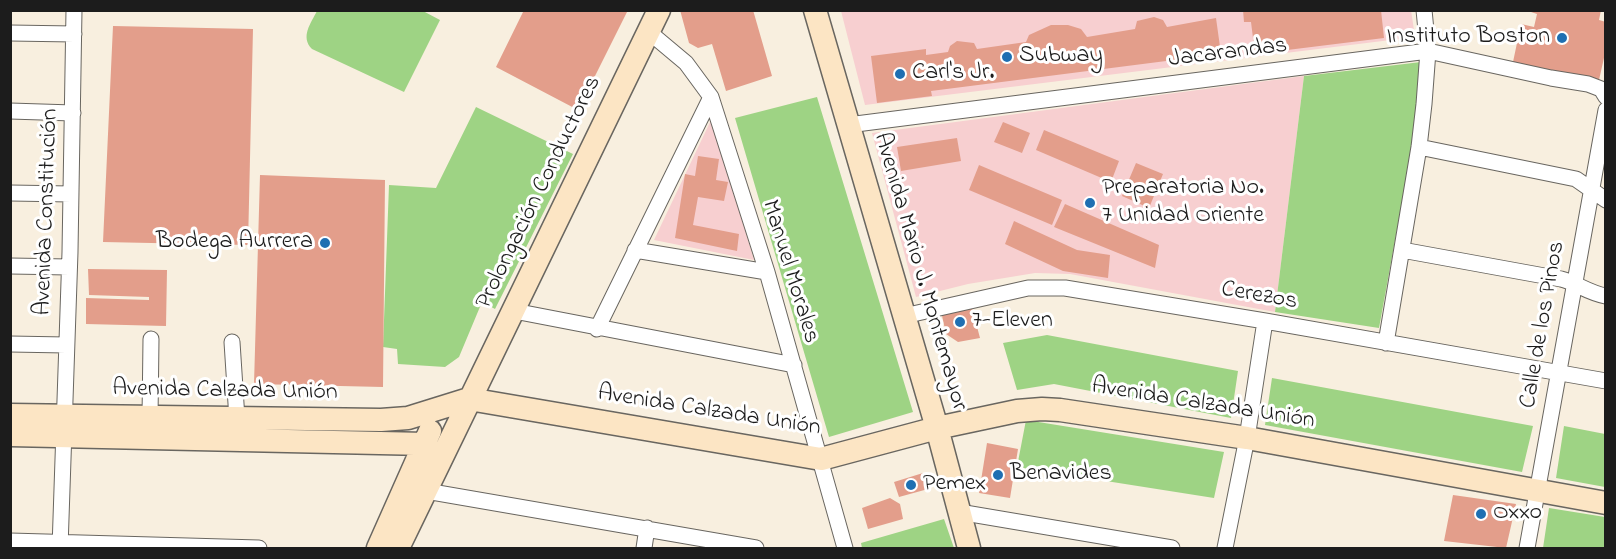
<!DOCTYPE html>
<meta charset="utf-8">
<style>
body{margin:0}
#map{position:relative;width:1616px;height:559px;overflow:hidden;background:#f8efdf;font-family:"Indie Flower",sans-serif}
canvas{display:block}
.frame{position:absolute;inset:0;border:12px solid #1c1c1c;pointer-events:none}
</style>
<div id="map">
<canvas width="1616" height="559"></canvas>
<div class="frame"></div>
</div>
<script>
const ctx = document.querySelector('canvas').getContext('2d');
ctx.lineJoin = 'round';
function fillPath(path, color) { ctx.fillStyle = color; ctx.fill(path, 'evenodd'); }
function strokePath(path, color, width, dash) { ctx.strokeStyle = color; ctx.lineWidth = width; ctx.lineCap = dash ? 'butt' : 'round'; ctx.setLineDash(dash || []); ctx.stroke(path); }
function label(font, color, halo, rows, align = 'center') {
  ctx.font = font + ' "Indie Flower",sans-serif'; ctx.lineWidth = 6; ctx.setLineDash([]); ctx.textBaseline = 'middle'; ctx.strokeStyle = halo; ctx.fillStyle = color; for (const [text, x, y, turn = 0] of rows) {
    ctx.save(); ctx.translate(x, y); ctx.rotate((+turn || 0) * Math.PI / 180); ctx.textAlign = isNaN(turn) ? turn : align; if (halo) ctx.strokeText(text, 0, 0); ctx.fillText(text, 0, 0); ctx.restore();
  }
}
const built = new Path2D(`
 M1411 10 1415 37 865 105 841 11Z
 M1304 76 1275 312 1070 274 1035 273 968 284 916 297 872 133Z
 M712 118 754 260 654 240Z`);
const green = new Path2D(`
 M317 11H423L440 20 404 92 312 49C300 37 311 23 317 11Z
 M1421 62 1425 76 1379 328 1275 312 1304 76Z
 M817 97 913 412 829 437 735 118Z
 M476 107 573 154 495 309 482 302 459 357 445 367 398 364 397 349 383 347 389 185 436 188Z
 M1047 335 1238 371 1231 418 1054 384 1017 390 1003 343Z
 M1272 378 1533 426 1522 472 1265 425Z
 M1026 420 1224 452 1214 498 1017 467Z
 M1564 426 1605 434V487L1556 478Z
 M1549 508 1605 517V548H1543Z
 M944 519 954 548H862L861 543Z`);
const building = new Path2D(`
 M524 10H628L578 110 496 67Z
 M680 10H753L772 76 726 91 712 44 698 48 689 43Z
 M1243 10H1381L1384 38 1255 54 1251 22H1244Z
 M1525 10H1601L1599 20 1606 22V49L1599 80 1513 62 1521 24 1534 27 1537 14Z
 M1154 17 1163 20 1167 27 1216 18 1221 54 931 91 932 96 877 103 871 56 926 49V55L948 52 950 46 957 41 974 43 977 49 1026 42 1029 35 1051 25H1068L1081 29 1087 37 1135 29 1137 21Z
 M113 26 253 29 248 245 103 242Z
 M1003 122 1030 133 1022 153 994 142Z
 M1044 130 1119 161 1111 182 1036 150Z
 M957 138 961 161 901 171 897 147Z
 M698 156 719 159 716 180 728 182 724 201 698 197 693 225 739 234 737 251 675 238 685 174 695 176Z
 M1136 163 1163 174 1149 208 1122 196Z
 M979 165 1062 200 1052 225 969 190Z
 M260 175 385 180 383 387 254 384Z
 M1065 204 1159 245 1155 268 1054 227Z
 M1014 221 1077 250 1110 255 1108 278 1063 271 1005 244Z
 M88 269 167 270 166 326 86 324V298L149 300V297L89 295Z
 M971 304 980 338 958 342 946 334 941 311Z
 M987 443 1018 449 1010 498 979 493Z
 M923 473 928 489 899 497 894 482Z
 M1453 495 1516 504 1506 548 1444 541Z
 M890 498 900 504 903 519 868 529 862 508Z`);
const street = new Path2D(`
 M649 32 686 63 711 97 767 272 845 548
 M10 33 74 34
 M10 111 73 113
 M848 125 1428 51 1551 78 1588 84 1601 89 1606 97
 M1419 147 1576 179 1606 200
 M10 193 71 194
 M635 250 767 272
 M1402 250 1561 279C1577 283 1588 293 1606 296
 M10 266 69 267
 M514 311 794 365
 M904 316 1028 288H1065L1265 321 1606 381
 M597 329 711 97
 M232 342 237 419
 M1386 343 1419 147 1424 104 1428 51 1424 10
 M10 344 66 345
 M150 418 151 339
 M426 491 756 548
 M959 512 1172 548
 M10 541 259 548
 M60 548 70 252 74 10
 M644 548 647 528
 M1225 548 1247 438 1265 321
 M1527 548 1606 110`);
const secondary = new Path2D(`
 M815 10 937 428 969 548
 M10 415 381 420 408 418 469 399 821 459 937 428 1017 411 1042 409 1060 410 1247 438 1606 503
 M10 435 426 444
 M378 548 430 431
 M398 548 659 10`);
const markers = [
 [1562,38,6,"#1f6fb2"],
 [1007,57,6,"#1f6fb2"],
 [900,74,6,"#1f6fb2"],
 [1090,203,6,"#1f6fb2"],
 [325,243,6,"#1f6fb2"],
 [960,322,6,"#1f6fb2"],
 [998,475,6,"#1f6fb2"],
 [911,485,6,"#1f6fb2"],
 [1481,514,6,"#1f6fb2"]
];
const poiNames = [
 ["Instituto Boston",1550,38,"right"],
 ["Subway",1019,57],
 ["Carl's Jr.",912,74],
 ["Preparatoria No.",1102,189],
 ["7 Unidad Oriente",1102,217],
 ["Bodega Aurrera",313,243,"right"],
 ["7-Eleven",972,322],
 ["Benavides",1010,475],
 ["Pemex",923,485],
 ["Oxxo",1493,514]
];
const streetNames = [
 ["Jacarandas",1228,54,-7],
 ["Prolongación Conductores",540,193,-64],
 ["Avenida Constitución",48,212,-88],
 ["Manuel Morales",789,272,73],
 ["Avenida Mario J. Montemayor",919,272,74],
 ["Cerezos",1259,297,10],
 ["Calle de los Pinos",1544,325,-80],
 ["Avenida Calzada Unión",225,392,1],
 ["Avenida Calzada Unión",1203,405,9],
 ["Avenida Calzada Unión",709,412,9]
];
fillPath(built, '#f7cfd0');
fillPath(green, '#9ed384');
fillPath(building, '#e39e8b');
strokePath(street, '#696660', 17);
strokePath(secondary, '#696660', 25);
strokePath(street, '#fff', 15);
strokePath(secondary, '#fce5c4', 22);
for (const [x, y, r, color] of markers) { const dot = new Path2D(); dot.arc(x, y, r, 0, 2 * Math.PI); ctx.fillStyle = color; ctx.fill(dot); strokePath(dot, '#fff', 2); }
label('24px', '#1c1c1c', '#fff', poiNames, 'left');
label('24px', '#1c1c1c', '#fff', streetNames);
</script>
